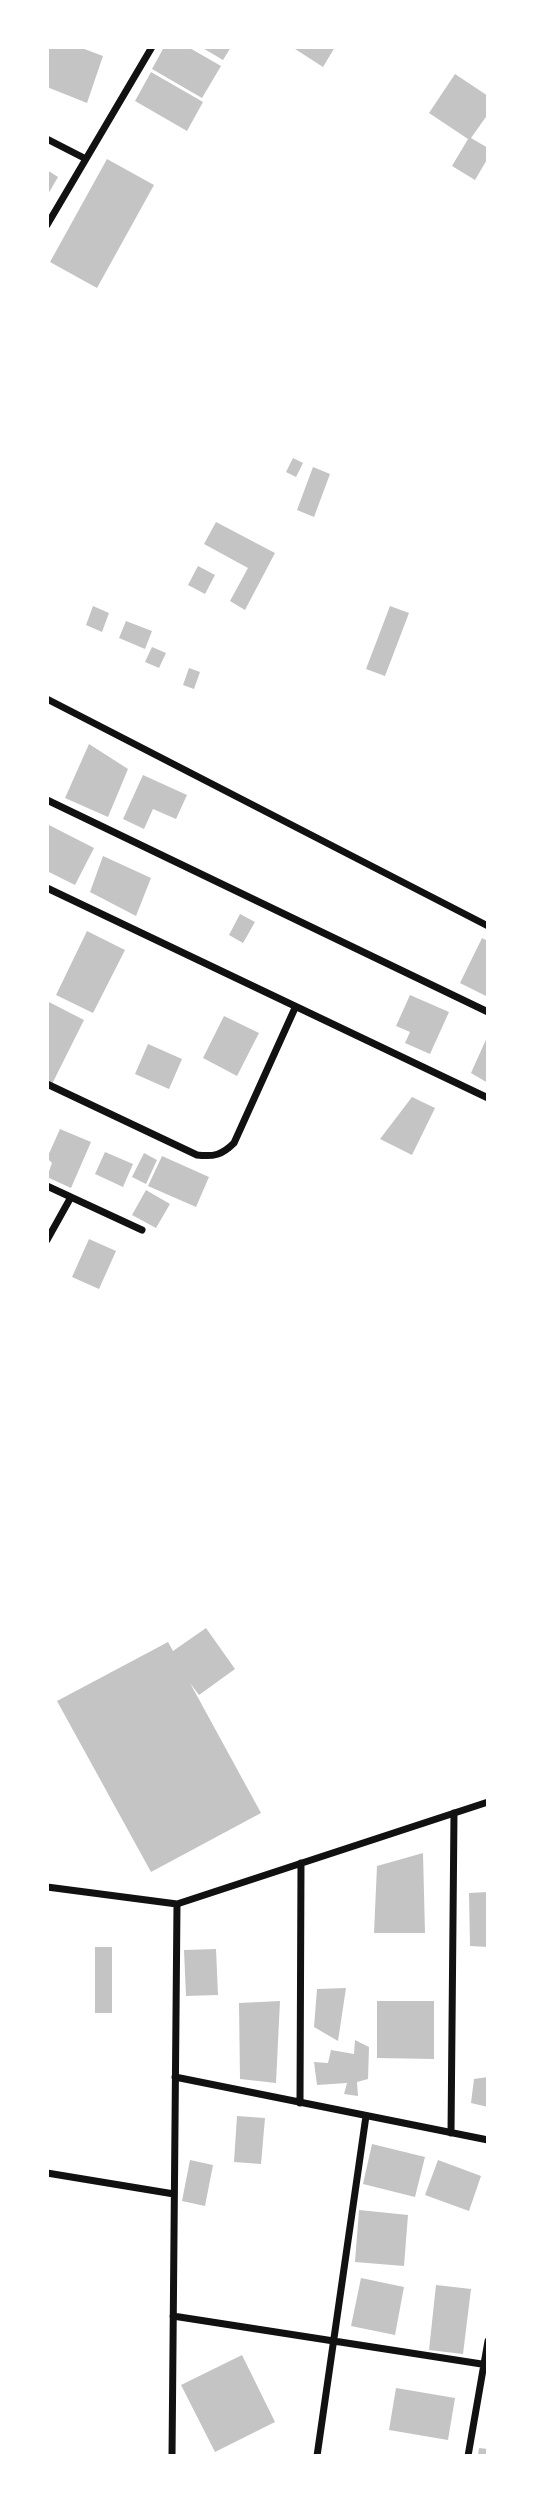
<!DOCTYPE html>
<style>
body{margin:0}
#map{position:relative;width:535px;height:2503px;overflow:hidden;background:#fff;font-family:"Noto Serif",serif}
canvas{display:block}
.frame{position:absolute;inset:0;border:49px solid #fff;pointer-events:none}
</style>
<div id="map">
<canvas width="535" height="2503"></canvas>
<div class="frame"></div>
</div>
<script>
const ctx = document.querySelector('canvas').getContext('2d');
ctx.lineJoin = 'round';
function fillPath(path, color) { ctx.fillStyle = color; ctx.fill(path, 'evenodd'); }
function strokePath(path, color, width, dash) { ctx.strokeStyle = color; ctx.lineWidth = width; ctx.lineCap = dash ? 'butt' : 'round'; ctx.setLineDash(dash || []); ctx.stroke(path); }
const building = new Path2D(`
 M47 47H79L103 56 87 103 47 87Z
 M164 47H188L221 66 202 98 152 69Z
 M201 47H231L223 60Z
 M292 47H335L323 67Z
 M151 72 203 102 187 131 135 101Z
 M455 74 488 96V114L471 138 488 148V158L475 180 452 166 468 139 429 113Z
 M107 159 154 185 97 288 50 262Z
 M47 170 58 177 47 196Z
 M293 458 303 463 296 477 286 472Z
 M313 467 330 474 314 517 297 510Z
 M216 522 275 553 245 610 230 601 248 568 204 544Z
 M198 566 215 575 205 594 188 585Z
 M93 606 109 613 102 632 86 625Z
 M390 606 409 613 385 676 366 669Z
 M126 621 152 631 145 649 119 638Z
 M152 647 166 653 159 668 145 662Z
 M189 668 200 672 194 689 183 685Z
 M89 744 128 769 108 817 65 798Z
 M143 775 187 795 176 819 153 809 144 829 123 819Z
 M47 824 94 848 75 885 47 871Z
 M103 856 151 878 136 916 90 892Z
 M240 914 255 922 243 943 229 935Z
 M87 931 125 950 93 1013 56 995Z
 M482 938 488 941V997L460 983Z
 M410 995 449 1012 430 1054 405 1043 410 1032 396 1026Z
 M47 1001 84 1020 52 1084 47 1081Z
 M224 1016 259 1033 237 1076 203 1058Z
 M488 1035V1083L471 1073Z
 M148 1044 182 1059 169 1089 135 1074Z
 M412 1097 435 1108 412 1155 380 1139Z
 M60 1129 91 1142 71 1188 47 1177 52 1163 47 1158Z
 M105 1152 133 1164 123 1187 95 1174Z
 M144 1153 157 1160 146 1184 132 1177Z
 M162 1156 209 1177 196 1207 148 1186Z
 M146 1190 170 1204 156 1228 132 1215Z
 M89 1239 116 1251 99 1289 72 1277Z
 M206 1628 235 1669 199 1695 190 1683 261 1813 151 1872 57 1701 168 1642 173 1651Z
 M423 1853 425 1933H374L377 1866Z
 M488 1892V1947L470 1946 469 1893Z
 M95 1947H112V2013H95Z
 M216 1949 218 1995 186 1996 184 1950Z
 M346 1988 338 2041 314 2027 317 1989Z
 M280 2001 276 2083 240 2079 239 2003Z
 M377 2001H434V2059L377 2058Z
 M355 2040 369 2047 368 2079 357 2082 358 2096 344 2094 347 2083 317 2085 314 2062 328 2063 331 2050 354 2054Z
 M488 2077V2107L471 2103 474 2079Z
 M237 2116 265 2118 261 2164 234 2162Z
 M372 2144 425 2157 415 2197 363 2184Z
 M190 2160 213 2165 205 2206 182 2201Z
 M438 2160 481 2176 469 2211 425 2195Z
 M359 2210 408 2215 404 2266 355 2262Z
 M361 2278 404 2287 395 2335 351 2326Z
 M436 2285 471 2289 463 2354 429 2350Z
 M242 2355 275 2422 215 2452 181 2385Z
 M396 2388 455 2398 448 2440 389 2430Z
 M479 2448 488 2449V2456H478Z`);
const minor = new Path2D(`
 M47 139 86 159
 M47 225 152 47
 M47 699 488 926
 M47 800 488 1012
 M47 888 488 1098
 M47 1084 197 1155C214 1157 222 1155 234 1143L295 1008
 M47 1186 142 1230
 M47 1240 71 1197
 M47 1887 177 1904 488 1802
 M175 2077 488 2140
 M300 2103 301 1863
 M451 2133 454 1813
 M47 2173 174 2194
 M173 2316 488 2365
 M172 2456 177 1904
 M317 2456 366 2116
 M468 2456 488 2341`);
fillPath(building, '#c4c4c4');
strokePath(minor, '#111', 7);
</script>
